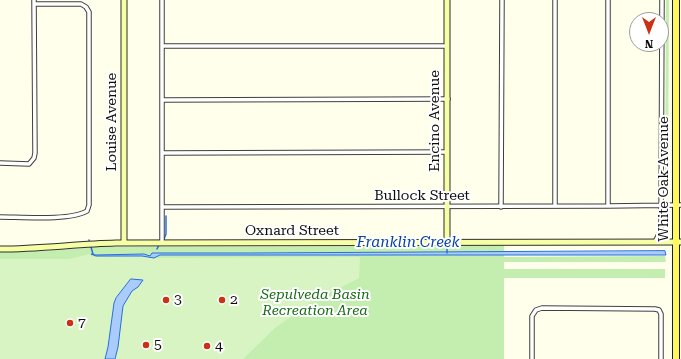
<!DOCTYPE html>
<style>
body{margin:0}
#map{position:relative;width:681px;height:359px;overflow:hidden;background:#ffffeb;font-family:"Roboto Serif",serif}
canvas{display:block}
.north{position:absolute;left:629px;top:12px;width:40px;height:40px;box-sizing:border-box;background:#fff;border:1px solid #9e9e9e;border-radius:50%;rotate:180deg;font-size:11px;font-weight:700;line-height:16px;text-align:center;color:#0c0c0c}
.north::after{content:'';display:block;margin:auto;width:14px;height:18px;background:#ca3215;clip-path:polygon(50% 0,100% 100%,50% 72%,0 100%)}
</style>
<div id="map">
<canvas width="681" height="359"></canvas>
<div class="north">N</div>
</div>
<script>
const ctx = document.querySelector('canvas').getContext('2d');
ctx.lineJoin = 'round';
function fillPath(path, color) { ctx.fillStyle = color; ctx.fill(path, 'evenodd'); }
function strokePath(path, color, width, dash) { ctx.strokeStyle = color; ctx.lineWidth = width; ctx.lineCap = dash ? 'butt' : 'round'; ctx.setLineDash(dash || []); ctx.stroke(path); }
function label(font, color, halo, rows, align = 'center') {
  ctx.font = font + ' "Roboto Serif",serif'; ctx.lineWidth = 4; ctx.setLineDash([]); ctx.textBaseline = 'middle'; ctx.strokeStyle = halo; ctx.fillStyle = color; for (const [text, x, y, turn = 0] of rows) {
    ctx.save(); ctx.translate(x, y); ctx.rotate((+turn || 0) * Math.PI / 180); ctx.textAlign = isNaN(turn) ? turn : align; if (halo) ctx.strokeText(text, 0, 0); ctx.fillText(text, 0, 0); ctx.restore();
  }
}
const green = new Path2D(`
 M666 0H669L668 194H665Z
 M504 246V257L665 256 666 262H504V269H665V278H504V359H0V252L47 251 97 247Z`);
const pitch = new Path2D(`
 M90 254 91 256 96 257 145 256 150 258 360 257 359 278 310 303 275 328 243 359H0V259H69Z`);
const water = new Path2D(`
 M665 251 666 255H160L154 258 142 256H96L91 254 96 255 144 254 150 256 152 253H249Z
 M131 279 143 280 138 287 132 291 123 306 118 347 115 359H105L108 347 114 303 116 298Z`);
const stream = new Path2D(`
 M164 239 166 234V216
 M89 240 93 254
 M447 245V253
 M157 249 159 245`);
const street = new Path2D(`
 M162 0V243
 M608 0V206
 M162 46H447
 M162 100 448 99
 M162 153 447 152
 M0 163 29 164 34 158 35 153 34 0
 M555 206V0
 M163 207 608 206 681 205
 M501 207 502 0
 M0 217C21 217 70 221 87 211L89 205V12L86 7 81 4H34
 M655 242 661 230 662 0
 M532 359V316L536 310 542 308 655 309 659 310 661 314V359`);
const secondary = new Path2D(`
 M124 0V243
 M447 0V242
 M0 249C39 249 77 244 116 243L681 242`);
const primary = new Path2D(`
 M676 359V0`);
const markers = [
 [166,300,4,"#ca3215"],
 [222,300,4,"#ca3215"],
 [70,323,4,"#ca3215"],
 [146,345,4,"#ca3215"],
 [207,346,4,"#ca3215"]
];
const streetNames = [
 ["Encino Avenue",435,121,-90],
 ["Louise Avenue",112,122,-90],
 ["White Oak Avenue",664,179,-90],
 ["Bullock Street",422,196],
 ["Oxnard Street",292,231]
];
const parkNames = [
 ["Sepulveda Basin",315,295],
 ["Recreation Area",315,311]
];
const poiNames = [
 ["3",174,300],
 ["2",230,300],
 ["7",78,323],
 ["5",154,345],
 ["4",215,346]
];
const waterNames = [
 ["Franklin Creek",408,243]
];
fillPath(green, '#c3eeb0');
fillPath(pitch, '#d9f4c3');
fillPath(water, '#a9ccfd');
strokePath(water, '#286fdc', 1);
strokePath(stream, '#286fdc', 1.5);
strokePath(street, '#3f3f3f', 5.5);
strokePath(secondary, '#2e2e2e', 7);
strokePath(primary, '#1d1d1d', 8);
strokePath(street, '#fff', 3.5);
strokePath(secondary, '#f7ffa6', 5);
strokePath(primary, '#fff95b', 6);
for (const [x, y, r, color] of markers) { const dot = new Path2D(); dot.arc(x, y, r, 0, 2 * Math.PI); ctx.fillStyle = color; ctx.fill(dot); strokePath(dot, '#fff', 1.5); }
label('14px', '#0c0c0c', '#fff', streetNames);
label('italic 14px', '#166a16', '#fff', parkNames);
label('14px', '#0c0c0c', '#fff', poiNames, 'left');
label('italic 15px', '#0843aa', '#fff', waterNames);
</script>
